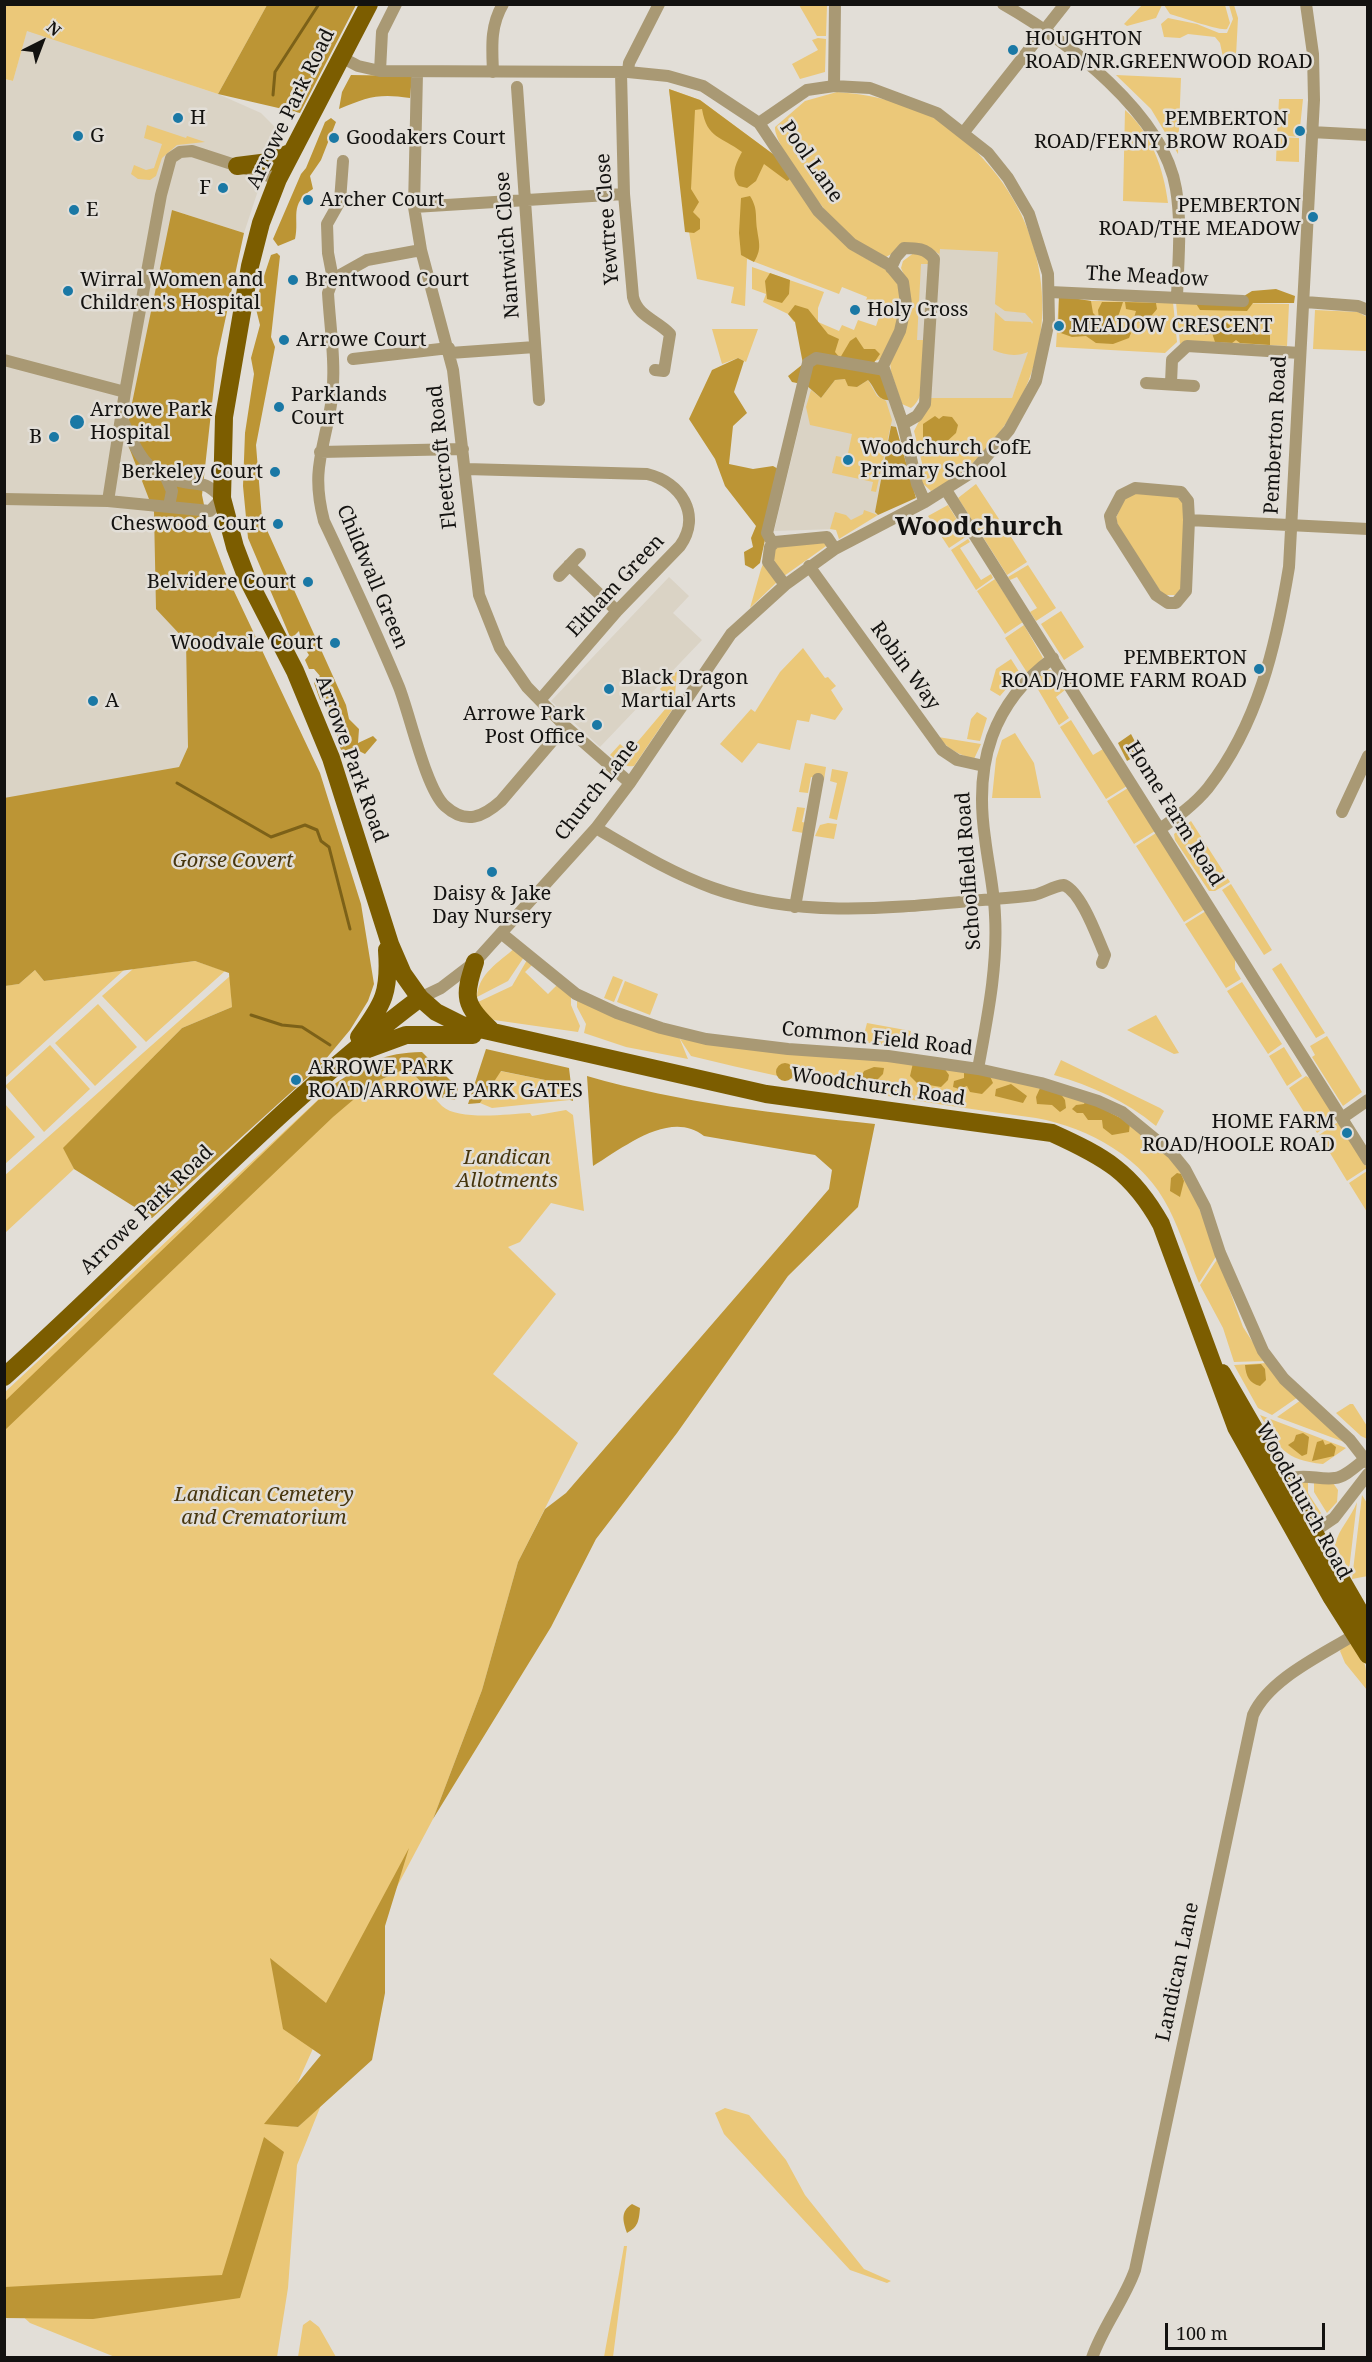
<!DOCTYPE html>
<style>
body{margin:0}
#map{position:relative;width:1372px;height:2362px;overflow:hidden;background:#e2ded7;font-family:"Noto Serif",serif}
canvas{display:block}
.frame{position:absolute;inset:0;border:6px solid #131210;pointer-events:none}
.north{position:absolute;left:12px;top:12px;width:60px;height:60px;-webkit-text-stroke:4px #e2ded7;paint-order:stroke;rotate:42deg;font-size:16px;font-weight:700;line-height:24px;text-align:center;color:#131210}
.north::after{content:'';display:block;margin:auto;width:21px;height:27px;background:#131210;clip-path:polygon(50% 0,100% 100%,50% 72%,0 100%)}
.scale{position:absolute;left:1165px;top:2323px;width:160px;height:27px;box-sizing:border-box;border:3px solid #131210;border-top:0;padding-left:8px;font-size:18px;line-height:21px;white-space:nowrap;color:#131210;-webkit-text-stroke:4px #e2ded7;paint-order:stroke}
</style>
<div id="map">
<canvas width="1372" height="2362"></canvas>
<div class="frame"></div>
<div class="north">N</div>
<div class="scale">100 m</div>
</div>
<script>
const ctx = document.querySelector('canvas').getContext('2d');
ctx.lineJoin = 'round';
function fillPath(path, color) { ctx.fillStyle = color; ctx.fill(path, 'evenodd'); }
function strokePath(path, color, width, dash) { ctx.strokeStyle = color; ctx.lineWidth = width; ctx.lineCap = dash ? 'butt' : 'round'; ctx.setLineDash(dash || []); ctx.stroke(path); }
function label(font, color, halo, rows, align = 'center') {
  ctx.font = font + ' "Noto Serif",serif'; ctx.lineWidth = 5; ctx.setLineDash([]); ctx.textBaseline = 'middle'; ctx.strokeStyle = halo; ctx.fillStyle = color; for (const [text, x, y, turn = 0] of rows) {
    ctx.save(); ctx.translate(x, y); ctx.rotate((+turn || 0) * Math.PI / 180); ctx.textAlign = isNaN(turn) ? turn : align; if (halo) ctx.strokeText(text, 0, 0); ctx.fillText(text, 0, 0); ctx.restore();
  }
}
const built = new Path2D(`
 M27 30 218 94 261 113 278 130 244 233 172 210 189 472 188 747 179 767 4 801V79L13 81Z
 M1025 233 1033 322 1028 354 1012 398H931L900 355 917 244Z
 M814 365 885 377 912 496 856 523 836 529 774 531Z
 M669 577 689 596 673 613 702 640 600 747 551 701Z`);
const green = new Path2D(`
 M5 5H267L218 94 27 31 13 81 5 79Z
 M799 5H827L826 36H817Z
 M1142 5H1162L1156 18 1127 26 1124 24Z
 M1164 5H1225L1230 23 1227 29C1219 31 1181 17 1170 14Z
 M1229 5H1234L1238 18 1236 56 1223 57 1220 43 1215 37 1188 34 1180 38 1164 37 1161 24 1168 18 1197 24 1219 33H1227L1233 19Z
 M818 38 826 39 825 72 800 79 792 64 818 50 812 40Z
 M1116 75 1181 78 1178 154 1151 109Z
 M669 89 700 100 781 160 850 249 893 274 901 284 903 313 883 358 875 361 833 357 802 321 794 322 788 314 763 302 766 294 752 289V267L824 292 818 308V322L839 331 842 325 854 330 858 320 876 326 879 317 874 315 878 305 866 301 867 297 842 287 839 294 747 259 745 306 731 303 734 287 697 279 681 185Z
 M837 92C879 95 918 106 953 129 965 137 975 150 985 161 1053 235 1063 347 1002 429 985 452 959 481 931 491L921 482 922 463 914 431 931 398H1012L1028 352C1017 357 1004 355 993 350L995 312 1005 321 1031 322 1032 324 1033 322 1025 313 1005 311 995 304 998 252 940 249 939 259V254C922 240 902 247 886 257 875 252 861 248 852 240 836 227 773 146 775 127L805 101Z
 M1279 99H1303L1299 137 1277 135Z
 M1125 110C1151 132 1164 170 1168 203L1123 201Z
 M147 125 186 138 187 136 205 142 177 145 162 158 156 176 150 180 138 179 131 174 134 165 146 170 154 168 162 144 144 138Z
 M1277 137 1299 138V162L1276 161Z
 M915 252 926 255 929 264H921L917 340H925C924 360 928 396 911 408L902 404 891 372 890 362 908 284 901 268 903 261Z
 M1059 296 1091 301 1173 302 1177 342 1165 353 1056 347Z
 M1176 302 1289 304 1287 346 1188 341 1180 344Z
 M1315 310 1358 312 1367 317V351L1313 349Z
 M712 329H758L746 362 738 358 722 364Z
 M845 379 857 387 868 380 877 396 886 401 892 420 876 492 871 491 873 482 832 473 836 456 847 458 852 434 810 425 806 407 811 390 821 398 835 380Z
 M976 484 999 519 979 531 958 498Z
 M1135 492 1177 496 1185 504 1181 589 1175 595H1163L1119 529 1116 518 1124 499Z
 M948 505 967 536 949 548 928 516Z
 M864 510 878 515 839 539 836 530 830 529 835 512 846 515 851 520 863 514Z
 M1001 521 1027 562 1007 575 981 534Z
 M968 539 970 542 960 548 981 580 991 574 993 578 976 590 951 550Z
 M823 540 829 544 784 576 775 565 773 552 777 546Z
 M763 564 777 582 750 608 761 569Z
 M1028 565 1056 608 1036 621 1030 612 1037 608 1017 577 1010 580 1008 577Z
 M995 579 1023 622 1005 634 977 591Z
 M1061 611 1084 647 1064 660 1041 624Z
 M1024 625 1043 658 1028 674 1005 638Z
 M803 648 825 678 828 677 836 686 831 690 843 709 835 720 811 714 809 722 797 720 790 750 758 743 742 763 720 744 751 709 755 712 780 672Z
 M1011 659 1020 673 1000 696 990 690 996 669Z
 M1047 669 1053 671 1065 690 1056 697 1069 718 1059 725 1033 681Z
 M677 671 674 707 634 766C624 768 618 761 610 755L620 744 629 752 672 701 660 689Z
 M977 712 987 718 980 741 967 739 971 719Z
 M1071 720 1093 755 1103 749 1127 786 1106 799 1060 727Z
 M1015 733 1034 763 1041 798H992L996 759 1002 740Z
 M938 737 981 744 974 759C959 755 948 749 938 737Z
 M805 763 826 767 824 780 811 777 808 793 799 792Z
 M832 769 848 772 837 820 829 818 837 783 830 781Z
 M1128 788 1155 831 1134 844 1107 801Z
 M797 807 805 808 802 822 811 824 809 834 792 831Z
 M1191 821 1230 882 1215 891H1209L1175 840 1174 834Z
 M828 823 837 824 834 839 815 836 820 825Z
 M1156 833 1205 909 1184 922 1136 846Z
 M1231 884 1272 950 1264 955 1222 890Z
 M1206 911 1235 959V969L1241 979 1226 988 1185 924Z
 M515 948 524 957 508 981 477 997C478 974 499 962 515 948Z
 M527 960 532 965 525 972 548 994 557 985 571 995V1005L580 1026 578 1032 494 1020 483 1012 478 1002 512 986Z
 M195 961 225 971 146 1042 102 996 133 969Z
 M1281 963 1325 1033 1316 1038 1272 969Z
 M35 970 44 981 124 970 5 1078 4 986 19 984Z
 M230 976 232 1007 182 1028 64 1148 74 1169 5 1233 4 1176Z
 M613 976 623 980 614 1002 604 998Z
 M625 981 658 994 650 1015 617 1002Z
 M1242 982 1282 1044 1268 1054 1227 991Z
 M577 999 679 1037 688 1059 626 1047 584 1033 586 1024 577 1007Z
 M98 1004 137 1047 95 1086 55 1043Z
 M1156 1015 1179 1053 1174 1054 1127 1030Z
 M867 1023 911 1031 907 1048 862 1042Z
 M1327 1036 1362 1092 1343 1106 1312 1057 1315 1055 1310 1046Z
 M680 1039 913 1063 1058 1090 1125 1120 1172 1160 1191 1187 1217 1255 1199 1283C1189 1259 1181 1233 1169 1209 1144 1158 1090 1128 1036 1118 920 1102 805 1085 691 1056Z
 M50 1045 90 1089 44 1132 5 1086Z
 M1284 1047 1302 1076 1287 1086 1269 1056Z
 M1061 1060 1160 1108 1164 1111 1156 1126C1126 1101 1092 1086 1054 1075Z
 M407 1068C419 1080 430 1094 442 1106 458 1121 509 1114 530 1113L532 1116 566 1110 573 1115 584 1211 551 1203 520 1242 508 1247 556 1294 493 1374 578 1443 518 1562 482 1690 433 1819 325 2022 279 2124 298 2127 321 2105 297 2165 288 2288 277 2357H115L30 2323 5 2300V1392L336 1083 353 1099 373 1083Z
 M500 1071 565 1084 570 1100 492 1108 480 1103Z
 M1306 1076 1311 1079 1337 1119 1317 1133 1289 1088Z
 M4 1103 35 1137 5 1164H4Z
 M1338 1122 1367 1168 1347 1181 1319 1135Z
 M1367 1171V1212L1349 1183Z
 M1218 1258 1243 1327 1265 1361 1234 1362 1223 1328 1200 1285Z
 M1266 1363 1298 1397 1272 1415 1258 1408 1234 1365Z
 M1301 1400 1347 1443 1277 1417Z
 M1350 1404H1353L1367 1426V1439L1361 1436 1336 1413Z
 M1260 1415 1346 1448 1323 1464C1284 1460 1279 1448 1260 1415Z
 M1308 1479V1493L1323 1516 1318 1518C1307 1513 1299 1497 1298 1486Z
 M1314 1479 1333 1483 1338 1490 1337 1502 1327 1513 1314 1492Z
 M1362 1495 1367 1503 1368 1576 1352 1579Z
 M1357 1502 1349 1570 1335 1545C1339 1528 1351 1518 1357 1502Z
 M1350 1644C1367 1653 1367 1674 1367 1690L1345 1663 1340 1651 1344 1645Z
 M725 2108 749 2115 786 2160 805 2195 864 2269 891 2281 887 2283 850 2270 724 2134 715 2113Z
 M624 2246H627L613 2357H604Z
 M310 2320 319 2327 336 2357H298L303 2325Z`);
const forest = new Path2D(`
 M267 5H356L300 113 218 94Z
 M351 75 412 76 410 98C379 93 367 97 339 109L342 92Z
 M669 89 700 100 781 160 793 177 787 181 764 164 756 181 747 188 739 186C730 175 736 163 742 152 721 136 707 139 702 109L695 110 691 189 699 202 693 212 700 219V229L694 233 685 232Z
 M331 118 336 122 321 160 310 176 313 189C288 204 300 218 295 239L278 246 273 239 301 174 306 168 325 122Z
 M750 196C758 209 755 215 757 229 759 243 762 249 754 262L741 255 739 233 741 198Z
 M172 210 244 233 217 358 202 495 209 529 225 572 320 773 361 904 374 984 368 1001 350 1030 320 1066 152 1218 74 1169 63 1148 182 1028 232 1007 229 973 195 961 44 981 35 970 19 984 5 986 4 798 179 767 188 747 186 641 156 609 154 512 125 437Z
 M277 253 280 256 271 337 275 347 256 445 262 519 346 705 349 719 359 729 358 743 373 736 377 740 365 754 353 748 347 753 342 752 338 743 336 722 328 715 327 702 331 698 320 700 314 683 320 676 314 669H309L305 660 309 655 302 644 299 631 291 639 248 538 243 486 245 433 254 374 251 358 260 325 256 309 259 291 271 255Z
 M770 273 790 280 789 294 782 303 767 299 765 281Z
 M1276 289 1295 296 1294 303H1253L1247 311 1200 310 1195 302 1236 301 1252 291Z
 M1059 296 1091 301 1093 313 1099 319 1098 310 1102 302H1123L1119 314 1112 324 1122 333 1127 329 1131 333 1129 338 1113 344 1096 343 1086 336 1072 337 1058 332Z
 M1125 302 1156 303 1157 309 1143 326 1134 318 1136 311 1126 309Z
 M795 305 808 309 828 334 839 339 835 352 840 358 850 341 856 337 864 349H875L880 354 871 367 885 380 893 400C876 402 877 390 868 380L857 387 848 386 845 379 835 380 821 398 806 385 792 382 788 376 803 364 795 322 788 314Z
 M1224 321 1236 330 1241 326 1249 334 1270 335V345L1240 343 1236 340 1232 343 1215 342 1212 333 1206 335 1197 330 1201 324 1210 328Z
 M738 358 744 361 734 392 747 413 733 426 729 464 753 469 773 466 780 470 760 563 753 569 745 565 744 552 753 547 751 538 756 526 725 486 715 459 689 419 712 370Z
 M935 416 939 419 943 416 952 417 958 425 956 433 943 445H929L923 439V424Z
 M891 426 896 427 916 498 878 515 875 512Z
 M1131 734 1141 753 1127 761 1118 743Z
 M486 1049 569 1068 573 1101 570 1100 565 1084 501 1071 480 1103 468 1104Z
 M422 1052 458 1088 455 1100 435 1096 407 1068 373 1083 333 1117 5 1430V1401L336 1083C368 1062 383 1053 422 1052Z
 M776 1072a9 9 0 1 1 18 0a9 9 0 1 1-18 0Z
 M913 1063 944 1068 949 1075 948 1080 941 1087 917 1083 910 1076Z
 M874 1067 884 1068 883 1074 876 1081 868 1084 861 1077 864 1071Z
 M964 1069 989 1074 993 1083 982 1094 970 1092 967 1086 959 1089 953 1087 954 1081 964 1078Z
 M587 1076C681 1103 778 1114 875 1124L858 1207 788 1276 677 1433 596 1539 551 1627 433 1819 482 1690 518 1562 545 1509 566 1493 829 1189 832 1170 815 1155 704 1136C670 1109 623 1148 593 1166Z
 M1011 1084 1027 1096 1023 1103 995 1096 996 1089Z
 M1041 1086 1058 1090 1065 1100 1066 1108 1060 1112 1052 1105 1037 1104 1036 1097Z
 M1086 1100 1130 1123 1129 1132 1112 1135 1103 1128 1102 1120H1088L1083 1113H1077L1072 1109 1076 1105 1084 1104Z
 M1177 1173 1181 1174 1184 1181 1180 1197 1170 1191 1171 1178Z
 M1261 1364 1265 1369 1266 1380 1260 1386C1249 1383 1246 1376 1245 1365Z
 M1303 1433 1309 1437 1307 1454 1302 1456 1288 1445 1294 1441 1296 1435Z
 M1323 1440 1325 1445 1331 1443 1336 1447 1334 1456 1312 1461 1317 1442Z
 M409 1848 385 1926V1993L372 2060 298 2127 264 2124 321 2055 283 2029 270 1958 326 2003Z
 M264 2137 284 2152 240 2298 93 2319 5 2318V2287L222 2275Z
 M632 2204 640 2208C639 2221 638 2227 627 2233 623 2221 620 2212 632 2204Z`);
const stream = new Path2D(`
 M273 95 275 72 319 4
 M177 783 271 837 305 825 317 830 321 841 329 847 350 929
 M251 1015 282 1025 302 1027 330 1045`);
const street = new Path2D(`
 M1003 4C1066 40 1164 114 1176 189 1182 225 1178 262 1177 298
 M341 57 358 66 380 71 628 72 668 76 703 86 759 123 818 211 852 244 889 265 903 282 906 304 900 331 883 366 903 424 917 484 925 502
 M380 71 382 32 396 4
 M493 72C492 47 490 26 503 4
 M628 72 629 63 659 4
 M417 73 414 207 421 250 453 370 479 595 500 648 527 687 565 726 630 783
 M621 73 624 194 633 297C638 317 657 320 670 334L664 371 655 370
 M834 86 835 4
 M517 87 539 400
 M964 132 1065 4
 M1311 132 1368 135
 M343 161 340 201 327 224 328 253 333 279 328 293C330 327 336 364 332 398 325 449 310 468 324 521 350 576 376 631 399 687 410 715 426 789 445 806 466 825 483 817 501 801L565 726
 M414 207 624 194
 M891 268 896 257 904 248C916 248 926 248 934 259L925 404 917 416 903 424
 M333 279 367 260 421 250
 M1050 292 1243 301
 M1305 302 1358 306 1368 310
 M450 353 535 347
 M353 359 449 348
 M4 360 125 392
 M1146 383 1194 386
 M1171 383 1172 360 1187 346 1300 353
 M320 452 463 449
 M466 469 647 474C681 482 702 515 680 546L617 611 540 700
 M165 475 172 491 169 506
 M946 490 1368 1160
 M4 499 108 501 210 511 222 498C204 481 206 486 184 482 147 476 136 451 123 421
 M108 501 125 392 161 195 171 158 180 152 192 151 278 179
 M1189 520 1186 591 1176 603H1168L1156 595 1112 526 1110 516 1121 495 1135 488 1181 492 1188 501 1189 520 1368 529
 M773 544 767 533 808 363 816 358 879 369 883 366
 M569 565 617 611
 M809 566 942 750 957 760 984 766
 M559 576 580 554
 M785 585 768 562 770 547 775 542 827 537 835 549
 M1342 812 1368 756
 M596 828C634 850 671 873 713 888 803 920 900 907 993 899 1007 898 1021 897 1034 895 1044 893 1053 886 1064 885 1082 893 1097 937 1105 955L1102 963
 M1160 829C1177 817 1195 804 1208 788 1258 724 1276 646 1289 567L1314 100 1313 54 1306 4
 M795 907 818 779
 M501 933 576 994 617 1013 661 1028 706 1039 788 1049 888 1056 978 1069 1041 1083 1098 1101 1122 1112 1172 1153 1185 1169 1205 1207 1220 1253 1263 1351 1284 1379 1350 1440 1368 1463
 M420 998 441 988 475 962 596 828 630 783 731 634 785 585 835 549 925 502 974 471 1009 430 1036 381 1049 321 1048 274 1029 214 1008 178 988 153 937 113 870 88 834 86 807 90 759 123
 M978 1069C987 1019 998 967 995 915 994 889 988 864 985 838 974 763 992 703 1053 658
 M1342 1118 1368 1100
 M1281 1488C1294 1468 1316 1481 1335 1478 1346 1477 1358 1464 1368 1457
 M1312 1533 1334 1518 1368 1474
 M1092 2358C1103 2326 1124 2301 1135 2270L1253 1715C1269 1679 1322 1655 1354 1635`);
const primary = new Path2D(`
 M369 4 278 179 261 223 250 266 224 417 222 498 235 547 246 576 295 671 331 758 390 944 403 974 420 998 436 1012 462 1025 766 1094 1052 1133C1105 1157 1132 1172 1161 1224L1236 1427 1332 1598 1368 1655
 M237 166 269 162 292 152
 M475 962C463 997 464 1005 491 1030
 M359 1037C384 1003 390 992 387 950
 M357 1053 406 1035H473
 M1222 1373 1368 1626
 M4 1377C144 1252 270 1111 420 998`);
const markers = [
 [1013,50,6,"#1a78a5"],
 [178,118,6,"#1a78a5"],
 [1300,131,6,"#1a78a5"],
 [78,136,6,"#1a78a5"],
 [334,138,6,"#1a78a5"],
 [223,188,6,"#1a78a5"],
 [308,200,6,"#1a78a5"],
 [74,210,6,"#1a78a5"],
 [1313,217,6,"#1a78a5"],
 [293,280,6,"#1a78a5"],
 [68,291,6,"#1a78a5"],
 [855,310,6,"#1a78a5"],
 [1059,326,6,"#1a78a5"],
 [284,340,6,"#1a78a5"],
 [279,407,6,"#1a78a5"],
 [77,422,8,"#1a78a5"],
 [54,437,6,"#1a78a5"],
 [848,460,6,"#1a78a5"],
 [275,472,6,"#1a78a5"],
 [278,524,6,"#1a78a5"],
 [308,582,6,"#1a78a5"],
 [335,643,6,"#1a78a5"],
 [1259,669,6,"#1a78a5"],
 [609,689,6,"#1a78a5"],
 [93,701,6,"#1a78a5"],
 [597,725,6,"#1a78a5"],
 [492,872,6,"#1a78a5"],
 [296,1080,6,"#1a78a5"],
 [1347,1133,6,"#1a78a5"]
];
const poiNames = [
 ["HOUGHTON",1025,39],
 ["ROAD/NR.GREENWOOD ROAD",1025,62],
 ["H",190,118],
 ["PEMBERTON",1288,119,"right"],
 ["ROAD/FERNY BROW ROAD",1288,142,"right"],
 ["G",90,136],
 ["Goodakers Court",346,138],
 ["F",211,188,"right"],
 ["Archer Court",320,200],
 ["PEMBERTON",1301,206,"right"],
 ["ROAD/THE MEADOW",1301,229,"right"],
 ["E",86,210],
 ["Wirral Women and",80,280],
 ["Children's Hospital",80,303],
 ["Brentwood Court",305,280],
 ["Holy Cross",867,310],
 ["MEADOW CRESCENT",1071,326],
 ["Arrowe Court",296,340],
 ["Parklands",291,395],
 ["Court",291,418],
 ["Arrowe Park",90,410],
 ["Hospital",90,433],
 ["B",42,437,"right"],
 ["Woodchurch CofE",860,448],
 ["Primary School",860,471],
 ["Berkeley Court",263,472,"right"],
 ["Cheswood Court",266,524,"right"],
 ["Belvidere Court",296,582,"right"],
 ["Woodvale Court",323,643,"right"],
 ["PEMBERTON",1247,658,"right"],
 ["ROAD/HOME FARM ROAD",1247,681,"right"],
 ["Black Dragon",621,678],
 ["Martial Arts",621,701],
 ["A",105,701],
 ["Arrowe Park",585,714,"right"],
 ["Post Office",585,737,"right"],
 ["Daisy & Jake",492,894,"center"],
 ["Day Nursery",492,917,"center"],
 ["ARROWE PARK",308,1068],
 ["ROAD/ARROWE PARK GATES",308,1091],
 ["HOME FARM",1335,1122,"right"],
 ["ROAD/HOOLE ROAD",1335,1145,"right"]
];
const streetNames = [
 ["Arrowe Park Road",291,109,-64],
 ["Pool Lane",811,162,55],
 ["Yewtree Close",608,219,-94],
 ["Nantwich Close",508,245,-94],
 ["The Meadow",1147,277,3],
 ["Pemberton Road",1276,435,-87],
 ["Fleetcroft Road",443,457,-96],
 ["Childwall Green",372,577,67],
 ["Eltham Green",616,586,-47],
 ["Robin Way",905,666,54],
 ["Arrowe Park Road",351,759,70],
 ["Church Lane",597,790,-52],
 ["Home Farm Road",1174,814,58],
 ["Schoolfield Road",969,871,-94],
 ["Common Field Road",877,1039,6],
 ["Woodchurch Road",878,1087,8],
 ["Arrowe Park Road",147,1210,-44],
 ["Woodchurch Road",1303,1501,61],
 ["Landican Lane",1178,1972,-78]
];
const parkNames = [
 ["Gorse Covert",233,861],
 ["Landican",507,1158],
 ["Allotments",507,1181],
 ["Landican Cemetery",264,1495],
 ["and Crematorium",264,1518]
];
const districtNames = [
 ["Woodchurch",979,528]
];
fillPath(built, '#dad3c5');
fillPath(green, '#ebc879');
fillPath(forest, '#bc9535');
strokePath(stream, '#7c6118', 3);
strokePath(street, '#a99974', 12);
strokePath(primary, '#7c5d00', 18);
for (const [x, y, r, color] of markers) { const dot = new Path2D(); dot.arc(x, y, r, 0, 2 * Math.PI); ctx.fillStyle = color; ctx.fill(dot); strokePath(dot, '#e2ded7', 2); }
label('20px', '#131210', '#e2ded7', poiNames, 'left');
label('20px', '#131210', '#e2ded7', streetNames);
label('italic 20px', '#47360e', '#e2ded7', parkNames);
label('bold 26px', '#131210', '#e2ded7', districtNames);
</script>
